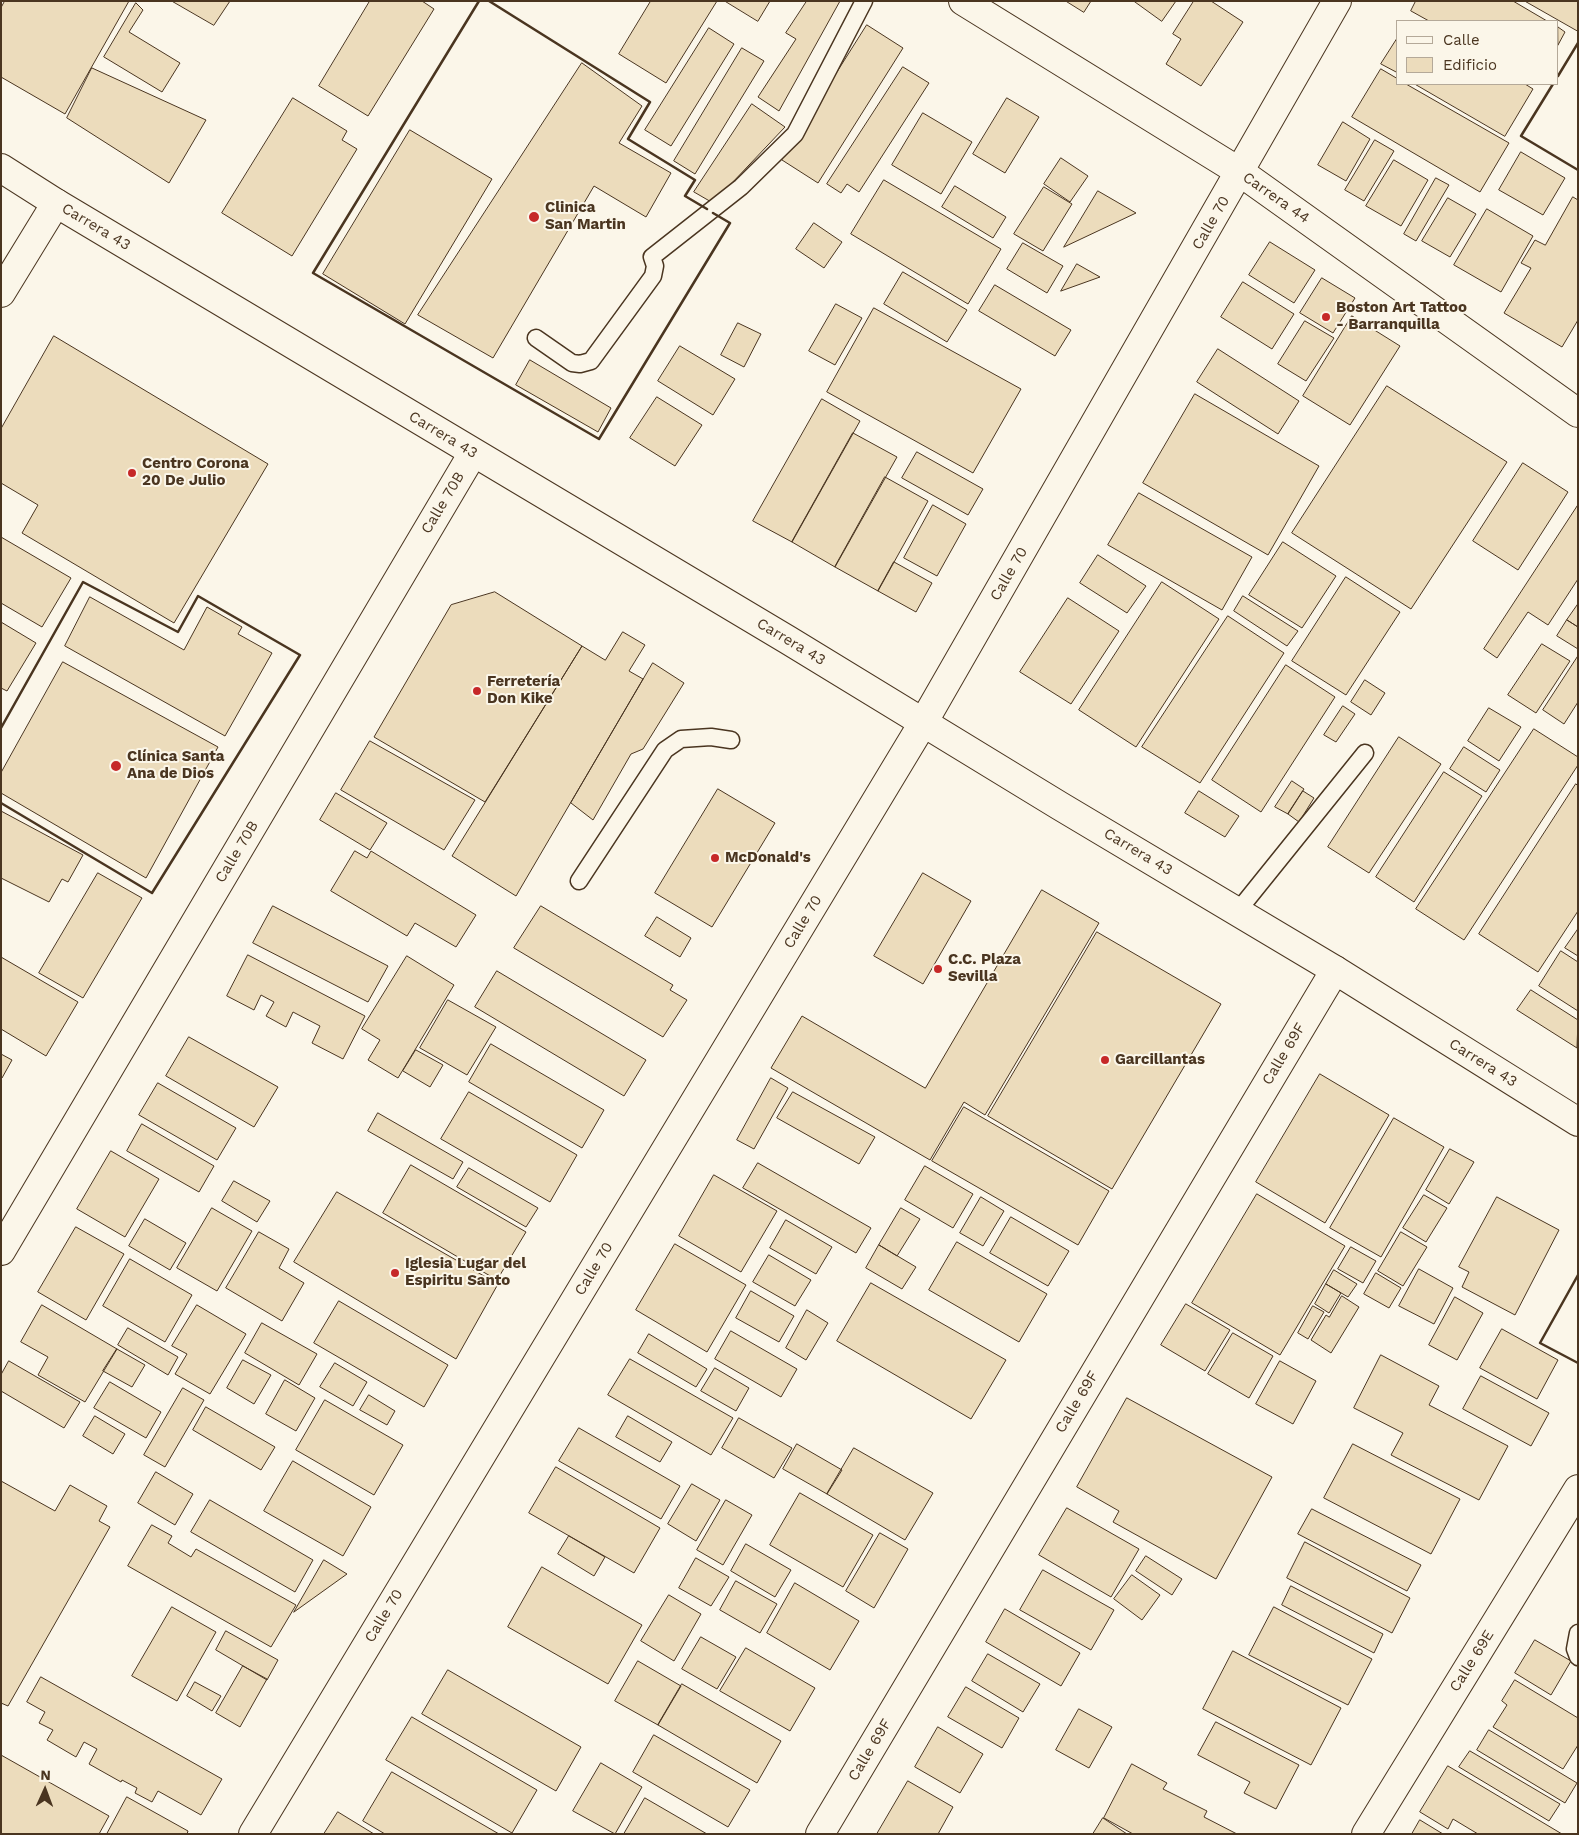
<!DOCTYPE html>
<meta charset="utf-8">
<style>
body{margin:0}
#map{position:relative;width:1579px;height:1835px;overflow:hidden;background:#fbf6e9;font-family:"Work Sans",sans-serif}
canvas{display:block}
.frame{position:absolute;inset:0;border:2px solid #4a3520;pointer-events:none}
.legend{position:absolute;left:1396px;top:20px;width:162px;height:65px;box-sizing:border-box;background:#fbf6e9;border:1px solid #b4a999;margin:0;padding:6px 9px;list-style:none;font-size:15px;color:#4a3520}
.legend li{display:flex;align-items:center;gap:10px;height:25px}
.legend b{width:25px;border:1px solid #b4a999}
.north{position:absolute;left:20px;top:1765px;width:50px;height:50px;-webkit-text-stroke:4px #fbf6e9;paint-order:stroke;rotate:2deg;font-size:14px;font-weight:700;line-height:20px;text-align:center;color:#4a3520}
.north::after{content:'';display:block;margin:auto;width:18px;height:22px;background:#4a3520;clip-path:polygon(50% 0,100% 100%,50% 72%,0 100%)}
</style>
<div id="map">
<canvas width="1579" height="1835"></canvas>
<div class="frame"></div>
<ul class="legend">
<li><b style="height:6px;background:#fbf6e9"></b>Calle</li>
<li><b style="height:14px;background:#ecdcbc"></b>Edificio</li>
</ul>
<div class="north">N</div>
</div>
<script>
const ctx = document.querySelector('canvas').getContext('2d');
ctx.lineJoin = 'round';
function fillPath(path, color) { ctx.fillStyle = color; ctx.fill(path, 'evenodd'); }
function strokePath(path, color, width, dash) { ctx.strokeStyle = color; ctx.lineWidth = width; ctx.lineCap = dash ? 'butt' : 'round'; ctx.setLineDash(dash || []); ctx.stroke(path); }
function label(font, color, halo, rows, align = 'center') {
  ctx.font = font + ' "Work Sans",sans-serif'; ctx.lineWidth = 4; ctx.setLineDash([]); ctx.textBaseline = 'middle'; ctx.strokeStyle = halo; ctx.fillStyle = color; for (const [text, x, y, turn = 0] of rows) {
    ctx.save(); ctx.translate(x, y); ctx.rotate((+turn || 0) * Math.PI / 180); ctx.textAlign = isNaN(turn) ? turn : align; if (halo) ctx.strokeText(text, 0, 0); ctx.fillText(text, 0, 0); ctx.restore();
  }
}
const building = new Path2D(`
 M5 1H129L65 114 1 77V8Z
 M172 1H230L214 25Z
 M370 1H422L434 9 368 116 319 86Z
 M651 1H717L666 83 619 54Z
 M725 1H770L758 21Z
 M807 1H840L779 111 758 97 796 39 786 33Z
 M1066 1H1091L1084 12Z
 M1134 1H1176L1162 21Z
 M1194 1H1211L1243 22 1201 86 1166 64 1181 39 1173 34Z
 M1416 1H1513L1547 21H1429L1411 11Z
 M1525 1H1578V31Z
 M136 3 143 10 129 32 180 63 162 92 104 57Z
 M867 25 903 48 818 183 782 160Z
 M1558 27 1565 32 1558 45Z
 M709 28 734 44 671 146 645 130Z
 M1398 37V73L1381 64Z
 M742 48 764 61 695 174 674 161Z
 M582 63 642 106 619 143 671 173 646 217 594 186 493 358 418 315Z
 M903 67 929 83 859 192 847 184 841 193 827 184Z
 M92 68 206 120 169 183 67 118Z
 M1381 69 1398 79V84H1406L1509 143 1480 192 1352 117Z
 M1415 84H1525L1533 89 1505 136Z
 M293 98 347 131 342 140 357 149 292 256 222 213Z
 M1007 98 1039 117 1005 173 973 154Z
 M752 104 785 127 713 203 694 192Z
 M923 113 972 142 941 194 892 165Z
 M1343 122 1370 139 1346 181 1318 165Z
 M410 130 492 179 405 324 323 274Z
 M1375 140 1394 151 1364 201 1345 190Z
 M1521 152 1565 178 1543 215 1499 190Z
 M1061 158 1088 176 1070 202 1044 184Z
 M1394 160 1428 180 1401 226 1366 206Z
 M1436 178 1449 185 1416 241 1404 234Z
 M884 180 1001 249 968 304 851 234Z
 M955 186 1006 217 993 238 942 207Z
 M1044 187 1072 204 1043 251 1014 234Z
 M1098 191 1136 213 1064 247Z
 M1573 197 1578 200V320L1562 347 1504 313 1531 268 1521 263 1535 240 1545 245Z
 M1448 198 1476 214 1450 257 1422 241Z
 M1487 209 1533 236 1501 292 1454 265Z
 M814 223 842 242 824 268 796 249Z
 M1270 242 1315 270 1294 303 1249 275Z
 M1023 243 1063 266 1047 293 1007 269Z
 M1077 264 1100 277 1061 291Z
 M903 272 967 310 947 342 884 304Z
 M1322 278 1355 298 1333 333 1300 313Z
 M1243 282 1294 314 1272 349 1221 317Z
 M995 285 1071 330 1055 356 979 311Z
 M836 304 862 318 835 365 809 351Z
 M874 308 1021 389 973 473 827 392Z
 M1352 316 1400 346 1350 425 1303 396Z
 M1305 321 1334 338 1306 381 1278 364Z
 M738 323 761 334 744 367 721 355Z
 M54 336 268 464 174 623 22 533 38 505 1 483V429Z
 M680 346 735 379 713 415 658 381Z
 M1218 349 1299 401 1278 434 1197 382Z
 M530 360 611 408 598 432 516 385Z
 M1387 386 1507 462 1411 609 1292 533Z
 M1195 394 1319 466 1268 555 1143 483Z
 M657 397 702 425 675 466 630 438Z
 M822 399 860 421 792 542 753 521Z
 M853 433 897 457 835 567 792 542Z
 M917 452 983 489 968 515 902 478Z
 M1523 463 1568 492 1518 570 1473 541Z
 M885 477 928 501 878 591 835 567Z
 M1139 493 1252 557 1222 610 1108 545Z
 M933 505 966 524 937 576 904 558Z
 M1578 505V579L1548 625 1528 612 1497 658 1484 649Z
 M1 537 71 578 42 627 1 603Z
 M1283 542 1336 576 1302 628 1249 595Z
 M1098 555 1146 586 1127 613 1080 583Z
 M894 562 932 583 916 612 878 591Z
 M1346 577 1400 612 1346 695 1292 661Z
 M1162 582 1219 619 1136 747 1079 710Z
 M495 592 582 646 485 802 374 737 451 605Z
 M1243 596 1298 631 1287 646 1234 611Z
 M90 597 184 650 207 607 242 627 238 634 272 653 225 736 65 646Z
 M1068 598 1119 631 1071 704 1020 672Z
 M1578 604V627L1567 620Z
 M1228 616 1284 653 1200 783 1142 747Z
 M1567 620 1578 627V649L1557 636Z
 M1 622 36 643 7 691 1 688Z
 M623 632 645 645 629 671 643 679 516 896 452 856 582 646 605 660Z
 M1542 644 1570 661 1536 713 1508 695Z
 M1578 656V702L1564 724 1543 710Z
 M63 662 218 747 146 878 1 793V773Z
 M653 663 684 683 643 749 631 754 593 820 571 803Z
 M1286 665 1335 697 1261 812 1212 780Z
 M1365 680 1385 693 1371 715 1351 702Z
 M1343 706 1355 714 1336 742 1324 735Z
 M1489 708 1521 727 1499 761 1468 741Z
 M1534 729 1578 757V765L1464 940 1416 909Z
 M1399 737 1441 764 1369 873 1328 847Z
 M370 741 475 800 444 850 341 790Z
 M1464 747 1500 770 1486 792 1450 769Z
 M1444 772 1482 796 1414 902 1376 877Z
 M1292 781 1304 789 1288 814 1275 807Z
 M1576 784 1578 786V911L1538 972 1479 934Z
 M718 789 775 823 712 927 655 893Z
 M1199 791 1239 816 1225 837 1185 813Z
 M1303 791 1314 798 1299 822 1288 814Z
 M336 793 387 823 370 850 320 820Z
 M1 811 83 855 68 882 62 879 49 902 1 878Z
 M355 851 367 858 371 851 476 915 456 947 415 923 407 936 331 891Z
 M98 873 142 898 83 998 39 973Z
 M923 873 971 901 923 984 874 956Z
 M1042 890 1099 923 985 1115 964 1102 930 1160 771 1068 802 1016 925 1088Z
 M273 906 388 966 368 1002 253 943Z
 M541 906 673 985 670 990 687 1000 663 1037 514 948Z
 M657 917 691 938 680 957 645 936Z
 M1578 929V956L1565 948Z
 M1097 932 1221 1004 1112 1189 988 1116Z
 M1561 951 1578 962V1011L1539 986Z
 M248 955 365 1016 343 1059 312 1043 320 1026 293 1012 286 1027 266 1016 274 1002 261 995 254 1010 227 996Z
 M407 956 454 985 398 1078 368 1060 380 1040 362 1029Z
 M1 957 78 1002 46 1056 1 1029Z
 M497 971 646 1060 624 1096 475 1007Z
 M1531 990 1578 1020 1577 1048 1517 1010Z
 M448 1000 496 1027 467 1075 420 1048Z
 M189 1037 278 1087 254 1127 166 1076Z
 M491 1044 604 1110 582 1148 469 1082Z
 M416 1050 443 1065 430 1087 403 1071Z
 M1 1054 12 1060 2 1078 1 1077Z
 M1320 1074 1389 1115 1325 1223 1256 1182Z
 M771 1078 788 1088 754 1149 737 1140Z
 M158 1083 236 1128 217 1160 139 1115Z
 M469 1092 577 1155 550 1202 441 1139Z
 M793 1092 875 1137 859 1164 777 1118Z
 M964 1107 1109 1191 1078 1245 932 1161Z
 M378 1113 463 1162 453 1179 368 1131Z
 M1394 1118 1444 1147 1381 1257 1330 1228Z
 M142 1124 214 1166 199 1192 127 1151Z
 M1450 1149 1474 1162 1449 1204 1426 1190Z
 M111 1151 159 1179 125 1237 77 1209Z
 M758 1163 871 1228 856 1253 743 1188Z
 M411 1165 526 1232 497 1280 383 1213Z
 M925 1166 973 1194 953 1228 905 1200Z
 M469 1168 538 1208 526 1227 457 1187Z
 M714 1175 777 1211 741 1272 679 1236Z
 M234 1181 270 1201 257 1222 222 1201Z
 M337 1192 498 1284 456 1359 294 1262Z
 M1257 1194 1345 1246 1280 1355 1192 1303Z
 M1424 1195 1447 1208 1426 1242 1403 1228Z
 M981 1197 1004 1211 983 1246 960 1233Z
 M1497 1197 1559 1230 1515 1315 1462 1287 1469 1272 1459 1267Z
 M212 1208 252 1231 217 1291 177 1268Z
 M901 1208 920 1219 897 1256 879 1245Z
 M1011 1217 1069 1251 1048 1286 990 1253Z
 M145 1219 186 1243 170 1270 129 1246Z
 M786 1220 832 1247 816 1274 770 1248Z
 M76 1227 124 1254 86 1320 38 1292Z
 M259 1232 289 1249 279 1268 304 1283 282 1321 226 1288Z
 M1401 1232 1427 1247 1403 1286 1378 1271Z
 M957 1242 1047 1294 1019 1342 929 1290Z
 M675 1244 746 1285 707 1352 636 1310Z
 M879 1245 916 1267 902 1289 866 1268Z
 M1351 1247 1376 1261 1363 1283 1338 1269Z
 M769 1255 811 1280 795 1306 753 1282Z
 M130 1259 192 1295 165 1342 103 1306Z
 M1419 1269 1453 1288 1434 1324 1399 1306Z
 M1334 1270 1357 1284 1348 1297 1326 1284Z
 M1376 1273 1401 1288 1389 1308 1364 1294Z
 M871 1283 1006 1360 971 1419 837 1341Z
 M1326 1284 1341 1293 1329 1313 1315 1304Z
 M751 1291 794 1316 779 1342 736 1318Z
 M1342 1296 1359 1307 1331 1353 1311 1340 1326 1315 1329 1317Z
 M1455 1297 1483 1313 1457 1360 1429 1345Z
 M339 1301 448 1365 424 1407 314 1343Z
 M1186 1304 1230 1330 1205 1371 1161 1345Z
 M42 1305 117 1349 85 1402 38 1375 48 1357 21 1342Z
 M197 1305 246 1334 210 1394 175 1374 187 1354 172 1346Z
 M1313 1306 1324 1312 1308 1339 1298 1333Z
 M807 1310 828 1323 806 1360 786 1348Z
 M262 1323 317 1354 299 1385 245 1353Z
 M128 1328 178 1357 168 1375 118 1345Z
 M1502 1329 1558 1360 1537 1399 1480 1368Z
 M731 1331 797 1369 781 1397 715 1359Z
 M1233 1333 1273 1356 1249 1398 1208 1374Z
 M649 1334 707 1369 696 1387 638 1353Z
 M117 1349 145 1365 132 1387 103 1371Z
 M1381 1355 1439 1386 1429 1405 1508 1446 1479 1500 1391 1455 1403 1433 1354 1408Z
 M630 1359 733 1418 711 1455 608 1395Z
 M243 1360 271 1375 254 1404 227 1388Z
 M9 1361 80 1402 64 1428 1 1391V1375Z
 M1280 1361 1316 1381 1293 1424 1256 1404Z
 M335 1363 367 1382 353 1406 320 1387Z
 M715 1368 749 1388 736 1411 701 1391Z
 M1481 1376 1549 1413 1531 1446 1463 1409Z
 M285 1380 315 1398 296 1431 266 1414Z
 M110 1382 161 1412 146 1438 94 1408Z
 M183 1388 204 1400 165 1467 144 1455Z
 M369 1395 395 1411 387 1425 360 1410Z
 M1127 1398 1272 1477 1216 1579 1113 1522 1119 1511 1077 1487Z
 M325 1400 403 1445 374 1495 296 1450Z
 M206 1407 275 1447 261 1470 193 1430Z
 M95 1416 125 1434 113 1454 83 1436Z
 M628 1416 672 1442 660 1462 616 1437Z
 M739 1418 792 1448 774 1478 722 1448Z
 M579 1428 680 1486 661 1519 559 1461Z
 M797 1444 842 1470 827 1494 783 1469Z
 M1353 1444 1460 1499 1431 1554 1324 1498Z
 M854 1448 933 1493 905 1540 827 1494Z
 M293 1461 371 1507 343 1556 264 1511Z
 M556 1467 660 1528 634 1573 529 1513Z
 M156 1472 193 1494 175 1525 138 1503Z
 M1 1481 55 1511 70 1485 107 1506 99 1521 110 1527 8 1706 1 1703Z
 M692 1484 720 1500 696 1541 668 1524Z
 M800 1493 873 1535 843 1587 770 1545Z
 M210 1500 313 1560 295 1592 191 1532Z
 M726 1500 752 1515 723 1565 697 1550Z
 M1067 1508 1139 1549 1111 1597 1039 1555Z
 M1312 1509 1421 1565 1407 1591 1298 1534Z
 M152 1525 172 1536 168 1543 191 1557 196 1549 296 1605 271 1647 128 1566Z
 M880 1533 908 1549 874 1608 846 1591Z
 M569 1536 605 1557 594 1576 558 1554Z
 M1305 1542 1410 1598 1392 1633 1287 1578Z
 M746 1544 791 1570 775 1597 731 1571Z
 M1146 1556 1182 1579 1172 1595 1136 1571Z
 M696 1558 729 1577 711 1606 679 1588Z
 M324 1560 347 1574 294 1612Z
 M542 1567 642 1625 608 1684 508 1627Z
 M1043 1570 1114 1610 1091 1650 1020 1610Z
 M1132 1575 1160 1595 1142 1620 1114 1599Z
 M736 1581 777 1604 760 1633 720 1610Z
 M795 1583 859 1621 830 1670 767 1633Z
 M1291 1586 1383 1634 1374 1653 1282 1605Z
 M669 1595 701 1614 674 1661 641 1641Z
 M172 1607 216 1632 177 1701 132 1676Z
 M1274 1607 1372 1659 1348 1705 1249 1655Z
 M1005 1609 1080 1653 1061 1686 986 1642Z
 M226 1631 278 1660 267 1680 216 1650Z
 M701 1637 736 1657 717 1689 682 1669Z
 M1535 1640 1571 1661 1551 1695 1515 1673Z
 M746 1648 815 1688 790 1731 720 1691Z
 M1233 1651 1341 1708 1311 1765 1203 1709Z
 M988 1654 1040 1684 1023 1712 972 1681Z
 M638 1661 681 1686 658 1725 615 1701Z
 M243 1666 267 1679 240 1727 216 1713Z
 M448 1670 581 1747 556 1791 422 1714Z
 M41 1677 222 1779 201 1815 158 1791 152 1802 135 1793 137 1788 122 1780 121 1782 89 1764 97 1749 84 1742 76 1757 47 1740 53 1730 39 1723 45 1712 27 1702Z
 M1515 1680 1578 1718V1745L1563 1769 1493 1727 1507 1705 1502 1701Z
 M195 1682 221 1696 212 1711 187 1696Z
 M682 1684 781 1741 757 1783 658 1725Z
 M966 1687 1019 1718 1002 1748 948 1717Z
 M1079 1709 1112 1727 1089 1768 1056 1750Z
 M412 1717 537 1790 512 1833 386 1760Z
 M1216 1722 1299 1765 1276 1809 1244 1793 1250 1782 1198 1755Z
 M938 1727 983 1754 960 1793 915 1767Z
 M1489 1730 1577 1783 1565 1803 1477 1750Z
 M654 1735 750 1790 728 1827 633 1772Z
 M1470 1751 1560 1804 1549 1821 1459 1767Z
 M1 1755 109 1816 99 1834H1Z
 M601 1763 642 1787 615 1834 573 1811Z
 M1132 1764 1167 1783 1163 1789 1207 1811 1204 1817 1237 1834H1133L1104 1818Z
 M1448 1766 1562 1834H1478L1453 1819 1448 1829 1420 1812Z
 M392 1772 499 1834H385L363 1821Z
 M908 1781 953 1807 938 1834H877Z
 M127 1797 188 1831 187 1834H107Z
 M645 1798 707 1834H624Z
 M338 1812 374 1834H324Z
 M1103 1818 1127 1834H1093Z
 M1420 1820 1443 1834H1412Z`);
const service = new Path2D(`
 M536 338 572 363 580 364 591 361 653 276 655 266 652 257 741 187 795 134 864 1
 M579 881 665 750 681 739 711 737 731 740
 M1237 912 1365 753
 M1578 1633 1575 1649 1578 1657`);
const minor = new Path2D(`
 M1 293 56 203
 M1 1251 473 453
 M253 1834 923 723 1337 1
 M820 1834 1335 970
 M1366 1834 1578 1489`);
const tertiary = new Path2D(`
 M963 1 1240 172 1578 413
 M1 168 56 203 788 640 1060 806 1335 970 1578 1122`);
const wall = new Path2D(`
 M479 1 313 273 599 439 730 223 713 213
 M489 1 650 102 628 139 695 180 685 196 707 209
 M1558 76 1578 43
 M1553 84 1521 136 1578 170
 M1 728 83 582 178 632 198 596 300 655 152 893 1 803
 M1578 1275 1540 1343 1578 1363`);
const markers = [
 [534,217,6,"#c62828"],
 [1326,317,5,"#c62828"],
 [132,473,5,"#c62828"],
 [477,691,5,"#c62828"],
 [116,766,6,"#c62828"],
 [715,858,5,"#c62828"],
 [938,969,5,"#c62828"],
 [1105,1060,5,"#c62828"],
 [395,1273,5,"#c62828"]
];
const streetNames = [
 ["Carrera 44",1276,198,35],
 ["Calle 70",1211,223,-60],
 ["Carrera 43",96,227,31],
 ["Carrera 43",443,435,31],
 ["Calle 70B",443,503,-59],
 ["Calle 70",1009,574,-60],
 ["Carrera 43",791,642,31],
 ["Calle 70B",237,852,-59],
 ["Carrera 43",1138,852,31],
 ["Calle 70",803,922,-59],
 ["Calle 69F",1284,1054,-59],
 ["Carrera 43",1483,1063,32],
 ["Calle 70",594,1269,-59],
 ["Calle 69F",1077,1402,-59],
 ["Calle 70",384,1616,-59],
 ["Calle 69E",1472,1661,-58],
 ["Calle 69F",870,1750,-59]
];
const poiNames = [
 ["Clinica",545,208],
 ["San Martin",545,225],
 ["Boston Art Tattoo",1336,308],
 ["- Barranquilla",1336,325],
 ["Centro Corona",142,464],
 ["20 De Julio",142,481],
 ["Ferretería",487,682],
 ["Don Kike",487,699],
 ["Clínica Santa",127,757],
 ["Ana de Dios",127,774],
 ["McDonald's",725,858],
 ["C.C. Plaza",948,960],
 ["Sevilla",948,977],
 ["Garcillantas",1115,1060],
 ["Iglesia Lugar del",405,1264],
 ["Espiritu Santo",405,1281]
];
fillPath(building, '#ecdcbc');
strokePath(building, '#4a3520', 1);
strokePath(service, '#4a3520', 19);
strokePath(minor, '#4a3520', 30);
strokePath(tertiary, '#4a3520', 30);
strokePath(service, '#fbf6e9', 16);
strokePath(minor, '#fbf6e9', 28);
strokePath(tertiary, '#fbf6e9', 28);
strokePath(wall, '#4a3520', 2.5);
for (const [x, y, r, color] of markers) { const dot = new Path2D(); dot.arc(x, y, r, 0, 2 * Math.PI); ctx.fillStyle = color; ctx.fill(dot); strokePath(dot, '#fbf6e9', 2); }
label('15px', '#4a3520', '#fbf6e9', streetNames);
label('bold 15px', '#4a3520', '#fbf6e9', poiNames, 'left');
</script>
